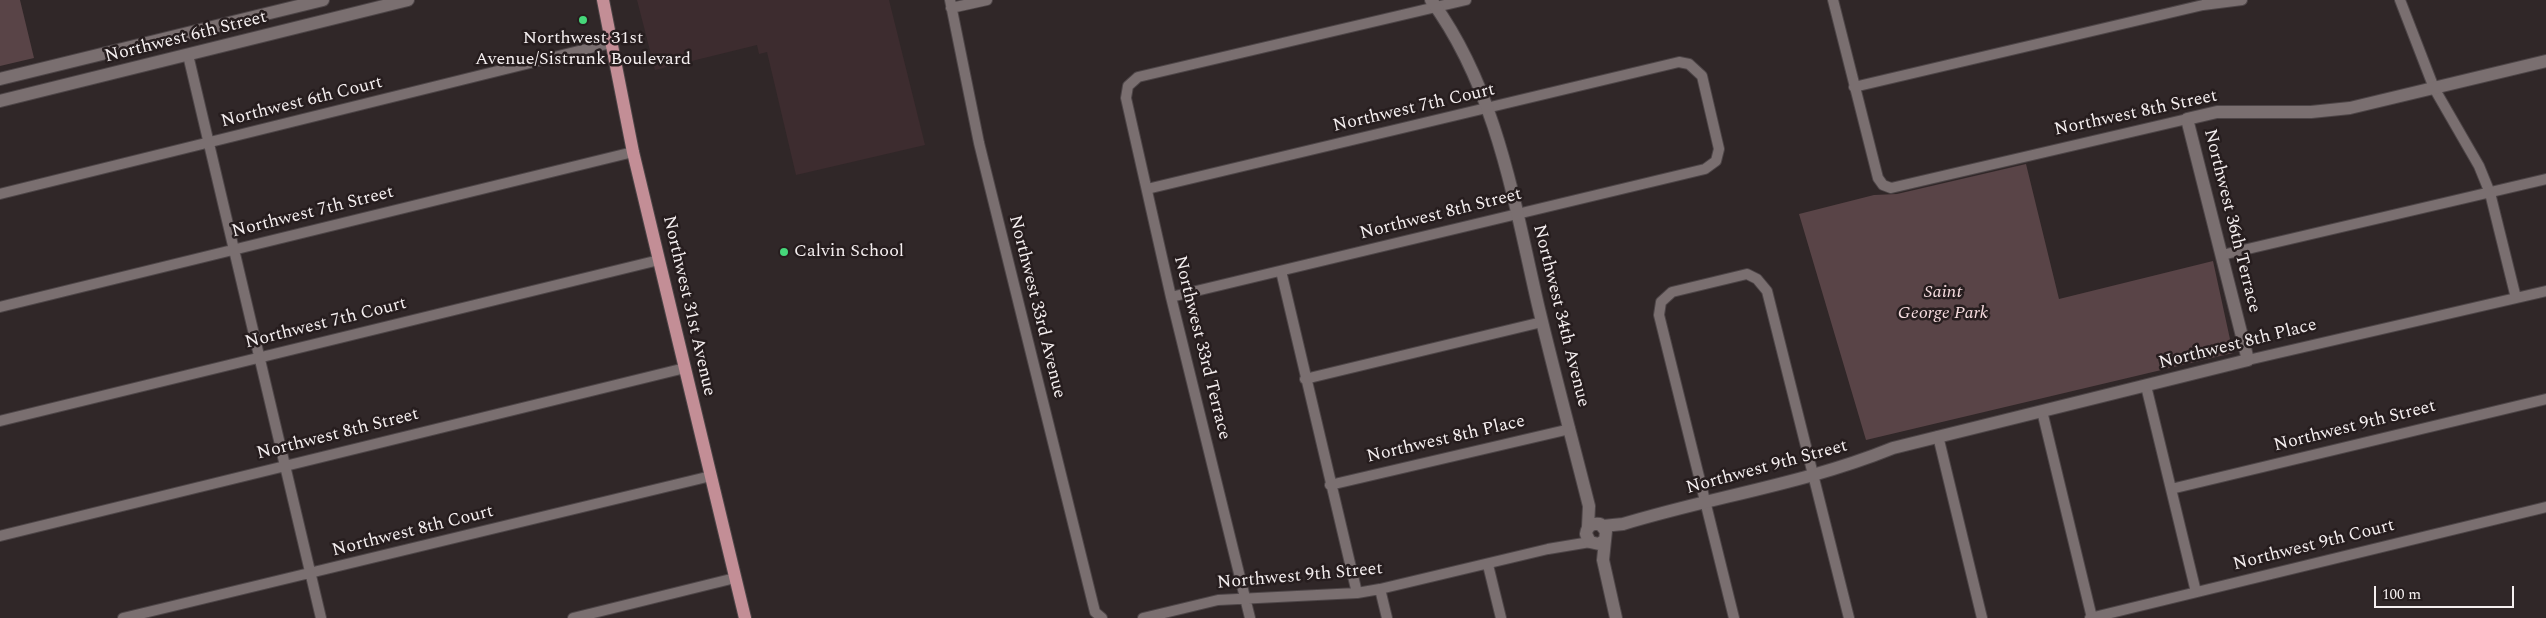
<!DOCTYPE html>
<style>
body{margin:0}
#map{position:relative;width:2546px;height:618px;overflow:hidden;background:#302728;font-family:Spectral,serif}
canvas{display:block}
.scale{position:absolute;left:2374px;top:586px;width:140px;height:22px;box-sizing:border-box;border:2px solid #f5eff0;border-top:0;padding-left:6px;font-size:15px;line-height:18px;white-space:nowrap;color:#f5eff0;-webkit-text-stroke:4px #261d1e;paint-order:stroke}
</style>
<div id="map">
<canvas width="2546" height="618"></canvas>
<div class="scale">100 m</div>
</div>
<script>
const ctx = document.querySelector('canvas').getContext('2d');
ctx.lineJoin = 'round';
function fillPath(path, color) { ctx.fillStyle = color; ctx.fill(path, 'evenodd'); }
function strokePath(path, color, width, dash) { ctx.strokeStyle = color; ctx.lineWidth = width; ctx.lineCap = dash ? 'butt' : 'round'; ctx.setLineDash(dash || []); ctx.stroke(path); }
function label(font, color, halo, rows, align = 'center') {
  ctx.font = font + ' Spectral,serif'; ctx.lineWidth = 5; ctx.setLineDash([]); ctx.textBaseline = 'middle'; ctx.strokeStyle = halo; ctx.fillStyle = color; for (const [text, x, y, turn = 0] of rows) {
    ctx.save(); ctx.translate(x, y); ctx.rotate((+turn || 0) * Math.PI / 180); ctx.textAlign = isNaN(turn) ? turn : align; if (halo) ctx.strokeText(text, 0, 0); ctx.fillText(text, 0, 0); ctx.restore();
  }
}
const built = new Path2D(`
 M637 0H889L925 145 796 175 767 52 759 54 757 45 655 70Z`);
const green = new Path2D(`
 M0 0H20L34 58 0 66Z
 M2026 164 2059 299 2213 261 2233 353 1866 440 1799 214 1874 195 1897 194Z`);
const minor = new Path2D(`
 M950 0 979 143 1095 612 1102 618
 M1833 0 1878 178 1883 185 1891 188 2187 119
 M2400 0 2434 88 2479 166 2490 193 2516 298
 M951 8 987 0
 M188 55 321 618
 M1854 87 2203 5 2242 0
 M1147 189 1679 62 1689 64 1702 76 1719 149 1716 161 1705 169 1171 297
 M0 194 611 43
 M2222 255 2546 179
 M1281 271 1357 593
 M0 307 633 152
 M2248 360 2546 291
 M1305 379 1542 322
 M2146 386 2196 592
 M2042 411 2092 618
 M0 421 659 260
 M1938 436 1982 618
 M1330 485 1570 429
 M2171 489 2546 399
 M0 536 685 368
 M1488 565 1501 618
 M1380 589 1387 618
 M123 618 711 476
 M573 618 735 578
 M1143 618 1218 600 1357 593 1380 589 1548 549 1590 542
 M1250 618 1171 297 1126 98 1128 86 1138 77 1466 0
 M1734 618 1659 315 1661 302 1672 292 1747 274 1757 279 1767 291 1849 618
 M2090 618 2546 507`);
const tertiary = new Path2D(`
 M1431 0C1496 88 1514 201 1538 305 1554 372 1572 439 1589 506L1588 527
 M0 79 323 0
 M0 101 408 0
 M1603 526 1623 524C1715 496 1804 484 1893 448L2248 360 2187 119 2217 112H2311L2350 108 2546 61
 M1605 540 1599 544 1590 542 1586 534C1587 526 1592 523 1600 524L1606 531 1603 560 1616 618`);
const primary = new Path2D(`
 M603 0 633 152 745 618`);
const markers = [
 [583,20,5,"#46d77a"],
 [784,252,5,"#46d77a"]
];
const streetNames = [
 ["Northwest 6th Street",186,38,-14],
 ["Northwest 6th Court",302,103,-14],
 ["Northwest 7th Court",1414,109,-13],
 ["Northwest 8th Street",2136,114,-12],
 ["Northwest 7th Street",313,213,-14],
 ["Northwest 8th Street",1441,215,-14],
 ["Northwest 36th Terrace",2231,221,76],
 ["Northwest 31st Avenue",688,306,77],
 ["Northwest 33rd Avenue",1036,307,76],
 ["Northwest 34th Avenue",1560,316,76],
 ["Northwest 7th Court",326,324,-14],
 ["Northwest 8th Place",2238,345,-14],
 ["Northwest 33rd Terrace",1201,348,76],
 ["Northwest 9th Street",2355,427,-14],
 ["Northwest 8th Street",338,435,-14],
 ["Northwest 8th Place",1446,440,-13],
 ["Northwest 9th Street",1767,468,-15],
 ["Northwest 8th Court",413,532,-14],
 ["Northwest 9th Court",2314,546,-14],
 ["Northwest 9th Street",1300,577,-5]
];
const poiNames = [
 ["Northwest 31st",583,39],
 ["Avenue/Sistrunk Boulevard",583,60],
 ["Calvin School",794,252,"left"]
];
const parkNames = [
 ["Saint",1943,293],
 ["George Park",1943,314]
];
fillPath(built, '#3d2c2f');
fillPath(green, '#594447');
strokePath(minor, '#4d4547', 12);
strokePath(tertiary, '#4d4547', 14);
strokePath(primary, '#4d4547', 14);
strokePath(minor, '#7a6f70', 10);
strokePath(tertiary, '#7a6f70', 12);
strokePath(primary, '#c38e96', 12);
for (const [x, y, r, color] of markers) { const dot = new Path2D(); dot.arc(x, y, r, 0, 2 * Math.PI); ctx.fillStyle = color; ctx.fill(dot); strokePath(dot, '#261d1e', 2); }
label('18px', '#f5eff0', '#261d1e', streetNames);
label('18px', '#f5eff0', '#261d1e', poiNames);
label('italic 18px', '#f7dde0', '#261d1e', parkNames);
</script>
